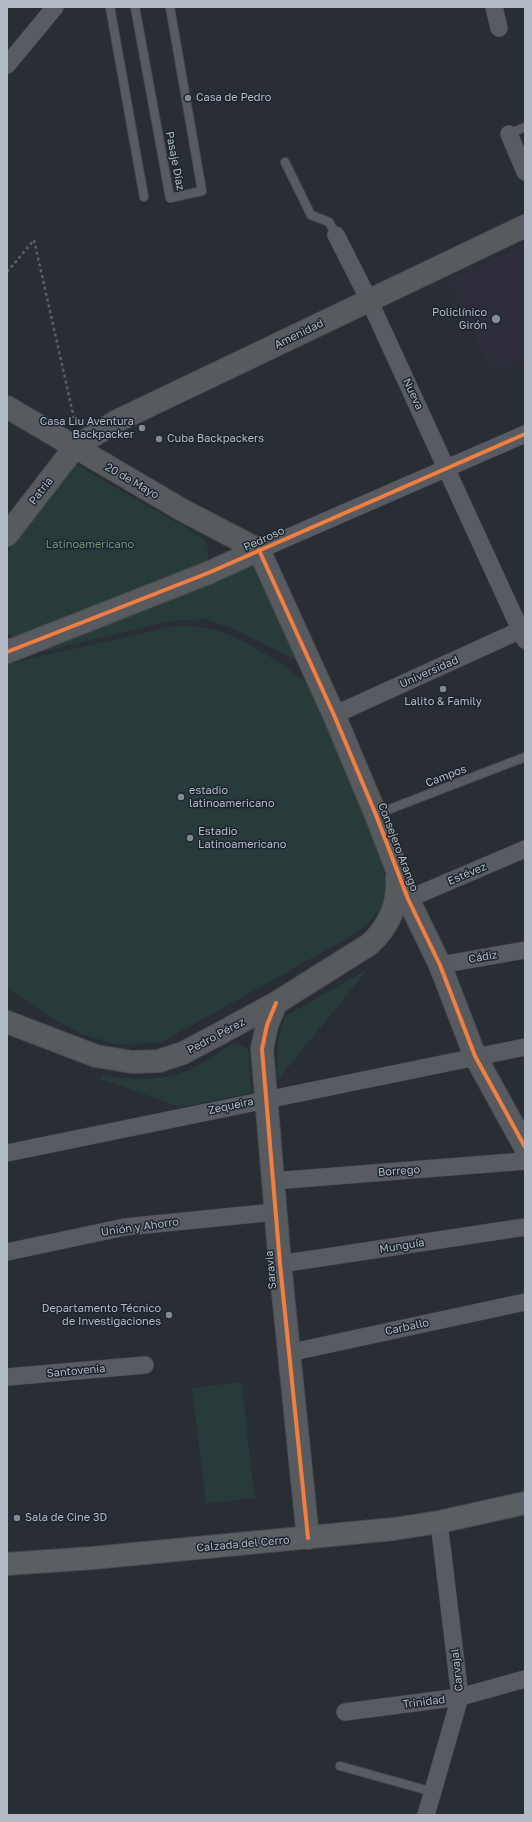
<!DOCTYPE html>
<meta charset="utf-8">
<style>
body{margin:0}
#map{position:relative;width:532px;height:1822px;overflow:hidden;background:#282e33;font-family:"Golos Text",sans-serif}
canvas{display:block}
.frame{position:absolute;inset:0;border:8px solid #b2bbc5;pointer-events:none}
</style>
<div id="map">
<canvas width="532" height="1822"></canvas>
<div class="frame"></div>
</div>
<script>
const ctx = document.querySelector('canvas').getContext('2d');
ctx.lineJoin = 'round';
function fillPath(path, color) { ctx.fillStyle = color; ctx.fill(path, 'evenodd'); }
function strokePath(path, color, width, dash) { ctx.strokeStyle = color; ctx.lineWidth = width; ctx.lineCap = dash ? 'butt' : 'round'; ctx.setLineDash(dash || []); ctx.stroke(path); }
function label(font, color, halo, rows, align = 'center') {
  ctx.font = font + ' "Golos Text",sans-serif'; ctx.lineWidth = 3; ctx.setLineDash([]); ctx.textBaseline = 'middle'; ctx.strokeStyle = halo; ctx.fillStyle = color; for (const [text, x, y, turn = 0] of rows) {
    ctx.save(); ctx.translate(x, y); ctx.rotate((+turn || 0) * Math.PI / 180); ctx.textAlign = isNaN(turn) ? turn : align; if (halo) ctx.strokeText(text, 0, 0); ctx.fillText(text, 0, 0); ctx.restore();
  }
}
const medical = new Path2D(`
 M525 245V359L491 374 448 280Z`);
const green = new Path2D(`
 M73 463 202 537C209 546 211 554 205 565L17 640 7 633V553Z
 M252 564 257 567 304 664 235 629 204 619 172 621 20 657Z
 M174 626C190 626 204 626 219 631 244 640 300 671 314 693 323 708 328 728 335 744 352 784 371 825 383 868 386 878 386 888 384 898 380 918 361 928 346 939L160 1043 114 1044 82 1034 50 1017 7 987V664Z
 M368 969 277 1081 278 1040 285 1016Z
 M235 1044 245 1047 249 1052 251 1093 180 1107 101 1079 102 1074C127 1080 157 1082 182 1073 199 1067 215 1054 230 1045Z
 M241 1382 255 1498 206 1504 192 1388Z`);
const path = new Path2D(`
 M34 240 76 427
 M7 272 34 240`);
const lane = new Path2D(`
 M110 7 144 197
 M135 7 170 198 202 191 170 7
 M509 134 525 127
 M285 162 311 215 329 222 336 235
 M377 814 525 757
 M340 1766 433 1792`);
const street = new Path2D(`
 M494 7 499 28
 M7 65 55 7
 M509 134 525 172
 M336 235 369 300 525 640
 M259 550 525 434
 M334 715 525 628
 M408 899 525 849
 M440 965 525 950
 M7 1153 525 1047
 M273 1181 525 1161
 M7 1252 125 1227 275 1212
 M280 1264 525 1227
 M288 1353 525 1302
 M7 1377 145 1365
 M345 1712 460 1697 525 1679
 M426 1815 460 1697 439 1522`);
const secondary = new Path2D(`
 M7 407 184 511 259 550
 M7 535 75 447 117 421 525 226
 M259 550 334 715 376 815 408 899 440 965 475 1056 525 1147
 M7 652 208 573 259 550
 M276 1003 267 1025 262 1049 280 1264 308 1538
 M7 1022 96 1056 132 1062 159 1061 183 1053 219 1034 276 1003 370 944C389 926 399 904 397 877`);
const primary = new Path2D(`
 M7 1564 93 1558 394 1529 439 1522 525 1503`);
const cycleway = new Path2D(`
 M259 550 334 715 376 815 408 899 440 965 475 1056 525 1147
 M7 652 208 573 525 434
 M276 1003 267 1025 262 1049 280 1264 308 1538`);
const markers = [
 [188,98,4,"#828a92"],
 [496,319,5,"#828a92"],
 [142,428,4,"#828a92"],
 [159,439,4,"#828a92"],
 [443,689,4,"#828a92"],
 [181,797,4,"#828a92"],
 [190,838,4,"#828a92"],
 [169,1315,4,"#828a92"],
 [17,1518,4,"#828a92"]
];
const poiNames = [
 ["Casa de Pedro",196,98],
 ["Policlínico",487,313,"right"],
 ["Girón",487,326,"right"],
 ["Casa Liu Aventura",134,422,"right"],
 ["Backpacker",134,435,"right"],
 ["Cuba Backpackers",167,439],
 ["Lalito & Family",443,702,"center"],
 ["estadio",189,791],
 ["latinoamericano",189,804],
 ["Estadio",198,832],
 ["Latinoamericano",198,845],
 ["Departamento Técnico",161,1309,"right"],
 ["de Investigaciones",161,1322,"right"],
 ["Sala de Cine 3D",25,1518]
];
const streetNames = [
 ["Pasaje Díaz",175,161,79],
 ["Amenidad",299,334,-26],
 ["Nueva",413,394,65],
 ["20 de Mayo",132,481,30],
 ["Patria",41,491,-52],
 ["Pedroso",264,539,-25],
 ["Universidad",429,672,-24],
 ["Campos",446,776,-21],
 ["Consejero Arango",398,847,69],
 ["Estévez",467,874,-23],
 ["Cádiz",483,957,-10],
 ["Pedro Pérez",216,1036,-28],
 ["Zequeira",231,1106,-12],
 ["Borrego",399,1171,-4],
 ["Unión y Ahorro",140,1227,-8],
 ["Munguía",402,1246,-9],
 ["Saravia",271,1270,-95],
 ["Carballo",407,1327,-12],
 ["Santovenia",76,1371,-5],
 ["Calzada del Cerro",243,1544,-5],
 ["Carvajal",457,1670,-96],
 ["Trinidad",424,1702,-7]
];
const parkNames = [
 ["Latinoamericano",90,545]
];
fillPath(medical, '#2e2e3a');
fillPath(green, '#283b3b');
strokePath(lane, '#464a4e', 10);
strokePath(street, '#464a4e', 18);
strokePath(secondary, '#464a4e', 24);
strokePath(primary, '#464b50', 24);
strokePath(path, '#5c6166', 2.5, [3, 3]);
strokePath(lane, '#585c62', 8);
strokePath(street, '#585c62', 17);
strokePath(secondary, '#575b60', 22);
strokePath(primary, '#5a5f64', 22);
strokePath(cycleway, '#f27e40', 4);
for (const [x, y, r, color] of markers) { const dot = new Path2D(); dot.arc(x, y, r, 0, 2 * Math.PI); ctx.fillStyle = color; ctx.fill(dot); strokePath(dot, '#1c252e', 1.5); }
label('11px', '#b2bbc5', '#1c252e', poiNames, 'left');
label('11px', '#b2bbc5', '#1c252e', streetNames);
label('11px', '#719978', '#1c252e', parkNames);
</script>
